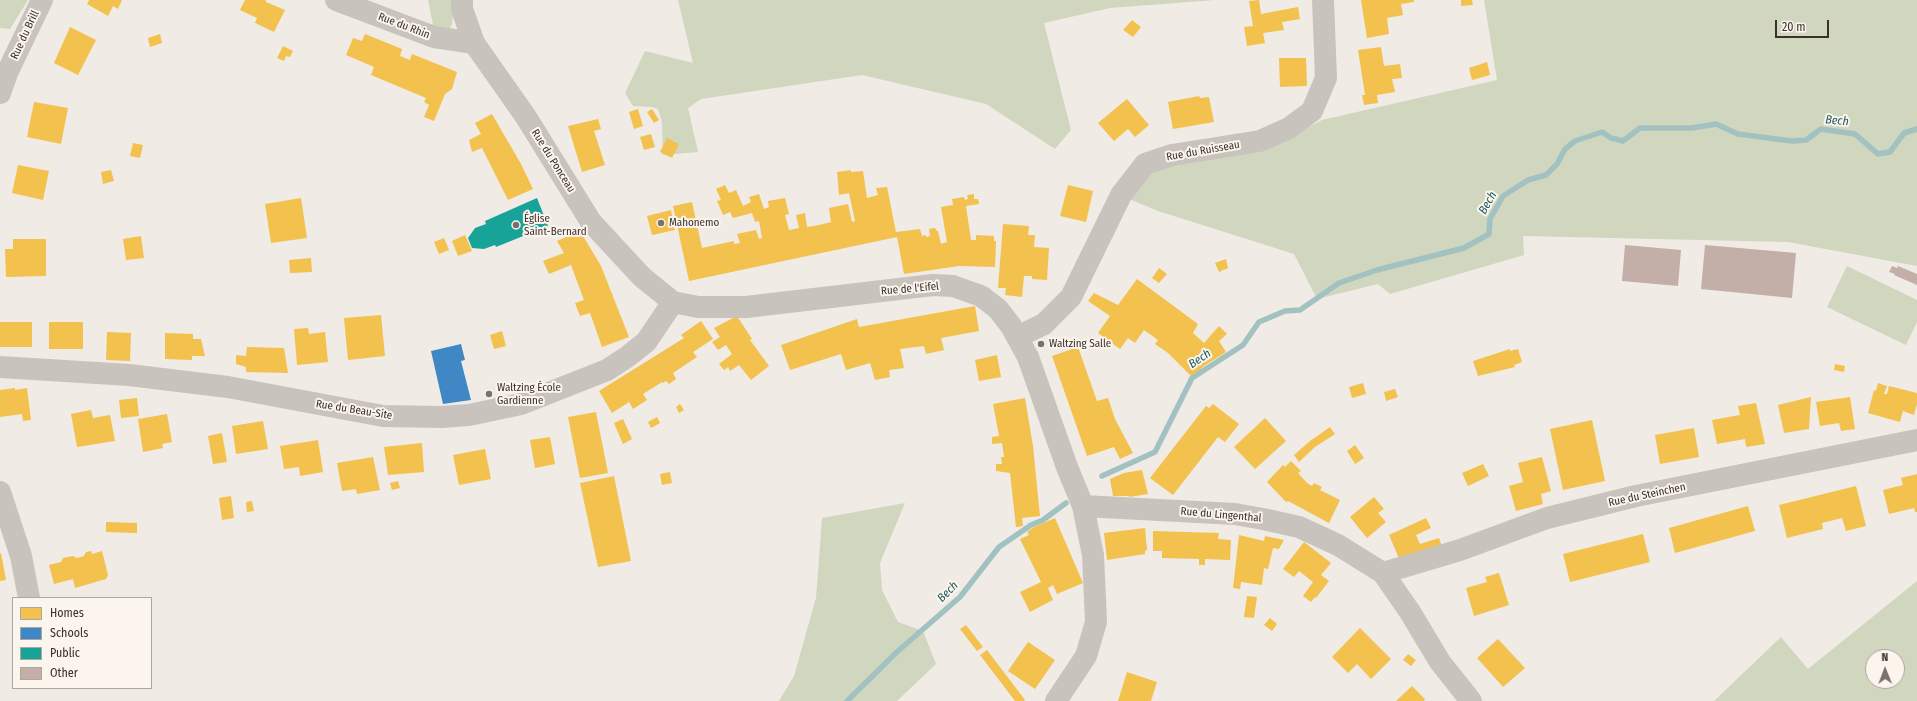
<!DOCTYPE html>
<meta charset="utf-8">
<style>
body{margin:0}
#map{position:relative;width:1917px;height:701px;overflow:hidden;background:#f0ebe5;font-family:"Fira Sans Condensed",sans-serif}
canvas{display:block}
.legend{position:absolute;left:12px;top:597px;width:140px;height:92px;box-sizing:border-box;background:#fbf5ee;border:1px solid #aea6a0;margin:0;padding:5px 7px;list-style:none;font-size:12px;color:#3b302b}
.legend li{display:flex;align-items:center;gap:8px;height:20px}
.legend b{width:20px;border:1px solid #aea6a0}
.north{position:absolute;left:1865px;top:649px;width:40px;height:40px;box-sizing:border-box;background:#fbf5ee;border:1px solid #aea6a0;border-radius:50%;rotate:359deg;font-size:11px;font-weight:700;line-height:16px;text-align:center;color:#3b302b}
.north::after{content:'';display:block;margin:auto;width:14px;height:18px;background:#7a716c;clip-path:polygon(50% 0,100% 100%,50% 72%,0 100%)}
.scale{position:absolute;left:1775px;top:20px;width:54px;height:18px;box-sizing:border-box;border:2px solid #3b302b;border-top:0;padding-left:5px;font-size:12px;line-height:14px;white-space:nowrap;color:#3b302b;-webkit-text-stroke:3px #fbf5ee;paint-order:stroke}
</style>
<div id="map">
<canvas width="1917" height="701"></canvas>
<ul class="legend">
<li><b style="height:11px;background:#f2c14e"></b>Homes</li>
<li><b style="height:11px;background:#3f88c5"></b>Schools</li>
<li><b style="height:11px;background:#17a398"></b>Public</li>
<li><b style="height:11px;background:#c3afa7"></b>Other</li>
</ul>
<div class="north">N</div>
<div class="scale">20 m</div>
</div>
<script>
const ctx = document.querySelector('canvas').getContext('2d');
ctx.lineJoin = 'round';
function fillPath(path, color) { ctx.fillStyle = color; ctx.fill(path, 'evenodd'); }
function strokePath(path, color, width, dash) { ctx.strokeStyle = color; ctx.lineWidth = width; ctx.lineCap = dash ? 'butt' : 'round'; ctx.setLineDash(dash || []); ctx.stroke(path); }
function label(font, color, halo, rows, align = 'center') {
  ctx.font = font + ' "Fira Sans Condensed",sans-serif'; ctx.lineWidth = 4; ctx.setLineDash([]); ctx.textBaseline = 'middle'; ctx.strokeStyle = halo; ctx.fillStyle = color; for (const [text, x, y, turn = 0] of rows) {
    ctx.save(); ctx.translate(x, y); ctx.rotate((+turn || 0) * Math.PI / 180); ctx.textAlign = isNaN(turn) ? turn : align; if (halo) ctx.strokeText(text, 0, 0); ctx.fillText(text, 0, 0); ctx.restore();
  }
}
const green = new Path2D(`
 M0 0H28L10 29 0 28Z
 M428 0H451C452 12 456 23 447 32L434 30Z
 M678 0H1215L1110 8 1044 23 1071 130 1055 149 986 104 862 75 701 99 688 108 698 152 663 155 662 122 658 109 652 107 633 106 625 93 645 51 693 63Z
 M1484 0H1917V266L1788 242 1523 236 1524 255 1390 294 1378 284 1317 299 1294 254 1158 211 1129 199 1148 173 1174 161 1261 152 1322 120 1497 80Z
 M1847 266 1917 300V322L1906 345 1827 307Z
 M905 503 880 563 882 590 898 622 923 631 936 664 897 701H779L794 676 816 598 822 518Z
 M1917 581V701H1714L1781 637 1808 669ZM1873 657H1897V681H1873Z`);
const homes = new Path2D(`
 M89 0H122L118 9 113 6 108 16 87 4Z
 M245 0H266V2L285 10 274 32 255 23 257 18 240 10Z
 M1259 0 1261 14 1298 7 1300 19 1282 22 1284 30 1263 33 1265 43 1247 46 1244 27 1253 26 1249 1Z
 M1361 0H1414V2L1401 4 1403 15 1387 18 1389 34 1367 38Z
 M1461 0H1472L1473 5 1461 6Z
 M1132 20 1141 27 1133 37 1123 30Z
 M70 27 96 40 78 75 54 63Z
 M160 34 162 43 150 47 148 38Z
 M365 34 402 49 400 56 410 60 412 54 457 72 452 89 445 94 434 121 424 117 429 105 424 102 426 98 371 75 374 67 346 55 353 38 362 41Z
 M283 46 293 51 290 57 286 56 284 61 277 58Z
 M1381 47 1384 66 1400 64 1402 78 1392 79 1395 92 1377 95 1378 103 1364 105 1362 95H1365L1358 50Z
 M1279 58H1306L1307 86 1280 87Z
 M1487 62 1490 75 1472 80 1469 68Z
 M1199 96 1200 98 1209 97 1214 122 1173 129 1168 102Z
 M1127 99 1149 125 1135 137 1128 129 1114 141 1098 123Z
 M34 102 68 108 61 144 27 137Z
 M638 109 643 126 634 129 629 112Z
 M652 109 659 120 654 123 647 112Z
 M492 114 521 164 533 189 508 200 482 148 472 152 469 140 481 134 475 123Z
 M598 119 601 129 594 131 605 165 582 172 568 126Z
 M651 134 655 147 644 150 640 137Z
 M667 138 679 144 672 158 660 152Z
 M133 143 143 145 140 158 130 156Z
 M18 165 49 171 43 200 12 193Z
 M111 170 114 181 103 184 101 172Z
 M851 170V172L863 171 867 198 878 195 876 188 887 187 896 232 920 229 922 236 926 235V237L930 236 929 229 935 228 937 231H938L941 244 947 242 941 207 953 205 952 199 964 197 965 200 968 199 967 195 974 194V199H978L979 204 966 206 971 240H976V235L994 236V241H996L995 267 959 266 904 274 897 237 689 281 673 206 692 202 702 248 734 241V244L740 243 737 234 756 230 759 239 762 238 759 221 755 222 752 213 733 218 730 212 723 215 717 201 721 200 716 189 725 185 729 193 736 190 743 206 751 202 749 197 759 194 764 209 769 207 768 201 785 198 789 214 785 215 789 230 799 228 796 215 805 213 807 227 819 225 831 222 829 208 848 204 852 222 855 221 849 193 839 195 837 172Z
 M1068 185 1093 191 1086 222 1060 216Z
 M301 198 307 238 271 243 265 204Z
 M671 210 675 230 652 235 647 216Z
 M1003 224 1029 226 1028 235H1035L1034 247 1049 248 1047 280 1032 279V276H1024L1022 297 1005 295 1006 288H998Z
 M580 231 601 266 629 337 602 347 590 313 580 316 575 303 584 300 571 265 549 274 543 261 564 253 557 241Z
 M465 235 472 251 458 256 452 241Z
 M141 236 144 258 126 260 123 239Z
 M444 238 449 250 439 254 434 242Z
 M13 239H46V276L6 277 5 249H13Z
 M311 258 312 272 290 273 289 260Z
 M1226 259 1228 268 1219 272 1215 263Z
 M1159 268 1167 274 1159 283 1152 278Z
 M1137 279 1198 324 1193 333 1204 343 1219 326 1227 334 1219 341 1226 352 1204 366 1192 377 1168 353 1155 344 1158 340 1144 330 1135 343 1128 338 1120 349 1098 333 1110 316 1088 301 1094 293 1118 305Z
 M975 306 979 331 941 338 944 350 926 354 924 346 900 349 904 368 889 370 890 377 875 380 870 363 846 370 841 354 790 370 781 345 857 319 859 327Z
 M381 315 385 356 348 360 344 318Z
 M737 316 752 339 750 340 769 366 751 380 739 365 730 371 728 367 724 370 719 364 732 354 726 345 718 350 712 342 720 337 714 328Z
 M701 321 713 339 693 352 697 357 673 373 676 379 669 384 666 381 663 383 662 382 643 394 647 400 633 409 629 402 612 413 599 391 684 338 681 335Z
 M0 322H32V347H0Z
 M49 322H83V349H49Z
 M308 328 309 334 325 332 328 362 297 365 294 329Z
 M502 331 506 346 494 349 490 335Z
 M107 332 131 333 130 361 106 360Z
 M165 333 193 334V339H201L205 356H192V360L165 359Z
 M247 347 284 348 288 373 246 372V367L236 364V355L246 356Z
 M1078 347 1097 401 1108 398 1115 419 1133 453 1120 459 1114 447 1087 456 1052 356Z
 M1510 349V351L1518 349 1522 362 1514 365 1515 367 1478 376 1473 361Z
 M997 355 1001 377 979 381 975 360Z
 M1835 364 1845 366 1844 372 1834 370Z
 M1363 383 1366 394 1352 398 1349 387Z
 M1878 383 1887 386 1884 394H1887L1889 386 1917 393V404L1914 415 1903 411 1900 422 1868 413 1874 390 1876 391Z
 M15 388V390L27 388 31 420 23 421 22 414 0 417V390Z
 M1395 389 1398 397 1386 401 1384 392Z
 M1811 397 1809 429 1784 433 1778 405Z
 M1850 397 1855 429 1841 431 1839 423 1820 426 1816 402Z
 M137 398 139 416 121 418 119 400Z
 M1025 398 1033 446 1040 516 1022 518 1023 526 1016 527 1010 473 996 471V464H1002L1001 457H1004L1002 443 992 444V437L999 436 993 404Z
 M1756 403 1765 444 1746 447 1745 439 1717 444 1712 420 1740 415 1738 406Z
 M680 404 684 410 679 413 676 407Z
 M1213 404 1239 424 1225 442 1218 437 1173 495 1150 478 1206 406 1209 408Z
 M91 410 93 418 110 415 115 441 77 447 71 414Z
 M596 412 608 473 580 478 568 417Z
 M167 414 172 442 162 444 163 448 143 452 138 419Z
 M657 417 660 423 651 428 648 422Z
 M1265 418 1286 441 1255 469 1234 447Z
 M623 419 632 439 623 444 614 423Z
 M1592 420 1605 481 1563 490 1550 429Z
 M263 421 268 449 236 454 232 426Z
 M1330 427 1335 434 1315 447 1299 462 1294 455 1310 441Z
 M1694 428 1699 457 1660 464 1655 435Z
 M222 433 227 462 213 464 208 436Z
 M550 437 555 464 535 468 530 440Z
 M318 440 323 472 300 476 299 467 284 469 280 446Z
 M422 443 424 472 388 475 384 447Z
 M1355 445 1364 458 1355 464 1347 451Z
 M485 449 491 479 459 485 453 455Z
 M373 457 380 490 357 494 356 489 342 491 337 463Z
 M1542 457 1551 491 1541 494 1543 504 1516 511 1509 486 1523 482 1518 463Z
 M1291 461 1301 471 1298 473 1307 483 1312 486 1314 483 1322 487 1320 490 1340 500 1329 523 1288 501 1286 502 1267 482 1283 465 1285 467Z
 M1483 464 1489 476 1468 486 1462 473Z
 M1142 470 1148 494 1129 497V496H1113L1110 479 1124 473Z
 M670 472 672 483 662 485 660 474Z
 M1917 474V512H1915L1914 508 1889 514 1883 490 1903 485 1901 478Z
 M614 476 631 561 598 567 580 483Z
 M398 481 400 488 392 490 390 483Z
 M1856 486 1866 526 1846 531 1842 518 1822 523 1823 529 1787 538 1779 505Z
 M231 496 234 518 222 520 219 498Z
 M1374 497 1384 509 1378 513 1386 522 1367 538 1350 517Z
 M252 501 254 511 247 512 246 502Z
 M1748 506 1755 531 1675 553 1669 528Z
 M1055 518 1083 583 1057 594 1053 585 1048 588 1053 600 1030 612 1020 592 1041 582 1020 539 1029 535 1027 532 1034 527Z
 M1426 518 1431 528 1416 535 1420 544 1439 538 1442 547 1401 563 1389 535Z
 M106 522 137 523V533L106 532Z
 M1145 528 1147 550 1145 551V554L1107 560 1104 533Z
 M1153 531 1219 533 1218 539 1231 540 1230 560 1205 559V565H1199V559L1162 558V551H1153Z
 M1643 534 1650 562 1570 582 1563 554Z
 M1239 535 1264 541 1265 536 1284 540 1279 549 1273 548 1268 569 1264 568 1262 585 1241 582 1240 589 1233 588Z
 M1304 542 1331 563 1321 575 1329 581 1316 598 1315 597 1311 602 1303 596 1313 582 1299 571 1294 577 1283 569Z
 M91 551 92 554 102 551 108 575 106 579 75 588 73 579 54 584 49 565 61 562 63 558 73 556 77 558 84 556 86 552Z
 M1 553 6 580 0 581V554Z
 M1499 573 1509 605 1474 616 1466 588 1487 582 1485 577Z
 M1247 596 1257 597 1254 618 1244 617Z
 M1270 618 1277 624 1272 631 1264 625Z
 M966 625 983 647 977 651 960 629Z
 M1360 628 1391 659 1371 679 1357 664 1348 673 1332 657Z
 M1498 639 1525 668 1503 687 1477 658Z
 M1028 642 1055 660 1035 689 1008 671Z
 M987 650 1025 700 1024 701H1015L980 655Z
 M1408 654 1416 660 1411 666 1403 660Z
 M1127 672 1157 682 1151 701H1118Z
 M1412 686 1425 699 1424 701H1396Z`);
const schools = new Path2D(`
 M461 344 465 360 461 361 471 400 443 404 431 351Z`);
const public = new Path2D(`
 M537 198 548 226 496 247 495 245 484 249 472 248 468 238 475 228 486 224 485 221Z`);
const stream = new Path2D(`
 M1102 476 1155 452 1192 378 1243 345 1259 322 1285 311 1300 310 1339 283 1377 270 1464 248 1489 234 1490 219 1503 196 1528 180 1546 175 1557 164 1565 149 1575 141 1602 132 1611 138 1623 141 1640 128H1692L1716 124 1738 134 1792 141 1806 140 1821 129 1855 134 1878 154 1890 152 1904 133 1917 129
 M847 701 898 651 960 597 999 547 1031 525 1043 520 1066 503`);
const building = new Path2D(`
 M1625 245 1681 250 1678 286 1622 281Z
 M1705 245 1796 253 1792 298 1701 289Z
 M1892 266 1897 268 1898 266 1917 274V285L1894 275 1895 274 1889 272Z`);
const minor = new Path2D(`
 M336 0 434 37 474 43
 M462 0V9L474 43 526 117 591 222 642 277 673 302 698 307H746L933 285 953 286 981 296 998 309 1011 326 1028 357 1067 467 1083 506 1093 555 1096 622 1086 656 1056 701
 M0 93 7 73 42 0
 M1017 337 1044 324 1071 297 1121 195 1145 164 1172 155 1260 141 1289 128 1312 111 1326 78 1323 0
 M0 367 129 375 228 387 383 416 442 417 469 415 521 404 607 370 627 357 646 342 673 302
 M0 492 21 556 29 598
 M1083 506 1235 514 1263 519 1299 527 1338 545 1383 573 1410 612 1440 662 1471 701
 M1383 573 1460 550 1547 518 1636 496 1917 440`);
const markers = [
 [661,223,4,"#7a716c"],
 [516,225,4,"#7a716c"],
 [1041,344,4,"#7a716c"],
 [489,394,4,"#7a716c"]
];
const streetNames = [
 ["Rue du Rhin",404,26,21],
 ["Rue du Brill",25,35,-65],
 ["Rue du Ruisseau",1203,151,-10],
 ["Rue du Ponceau",553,161,58],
 ["Rue de l'Eifel",910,289,-5],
 ["Rue du Beau-Site",354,410,9],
 ["Rue du Steinchen",1647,495,-12],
 ["Rue du Lingenthal",1221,515,5]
];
const poiNames = [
 ["Église",524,219],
 ["Saint-Bernard",524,232],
 ["Mahonemo",669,223],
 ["Waltzing Salle",1049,344],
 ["Waltzing École",497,388],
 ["Gardienne",497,401]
];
const waterNames = [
 ["Bech",1837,121,5],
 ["Bech",1488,203,-60],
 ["Bech",1200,359,-34],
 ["Bech",948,592,-45]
];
fillPath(green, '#d1d6bf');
fillPath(homes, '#f2c14e');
fillPath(schools, '#3f88c5');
fillPath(public, '#17a398');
strokePath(stream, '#a1c2c1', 5.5);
fillPath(building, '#c3afa7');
strokePath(minor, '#c9c3be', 22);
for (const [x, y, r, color] of markers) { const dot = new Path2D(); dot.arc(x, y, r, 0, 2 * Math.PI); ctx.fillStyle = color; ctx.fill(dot); strokePath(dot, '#fbf5ee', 1.5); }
label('11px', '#3b302b', '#fbf5ee', streetNames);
label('11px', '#3b302b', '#fbf5ee', poiNames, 'left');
label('italic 12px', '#1f5a5e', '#fbf5ee', waterNames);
</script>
